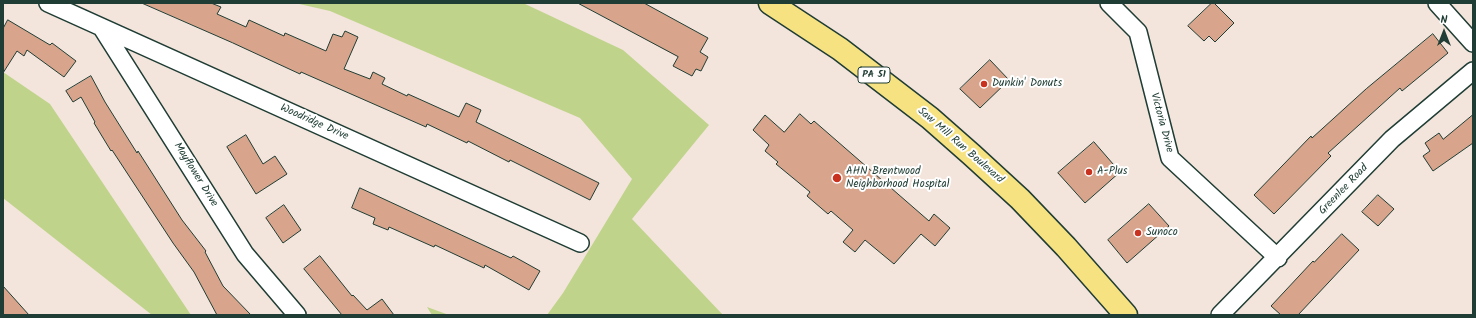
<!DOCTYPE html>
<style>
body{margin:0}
#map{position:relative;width:1476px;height:318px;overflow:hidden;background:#f3e4dc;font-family:Kalam,sans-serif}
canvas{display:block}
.frame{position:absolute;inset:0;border:4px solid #1f3d34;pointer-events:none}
.north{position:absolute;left:1424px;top:12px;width:40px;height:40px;-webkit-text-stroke:3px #fff;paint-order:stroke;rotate:0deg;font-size:11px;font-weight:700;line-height:16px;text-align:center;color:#1f3d34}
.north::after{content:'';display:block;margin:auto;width:14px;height:18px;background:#1f3d34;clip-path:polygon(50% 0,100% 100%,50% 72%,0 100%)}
</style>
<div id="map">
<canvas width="1476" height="318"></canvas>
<div class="frame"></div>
<div class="north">N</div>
</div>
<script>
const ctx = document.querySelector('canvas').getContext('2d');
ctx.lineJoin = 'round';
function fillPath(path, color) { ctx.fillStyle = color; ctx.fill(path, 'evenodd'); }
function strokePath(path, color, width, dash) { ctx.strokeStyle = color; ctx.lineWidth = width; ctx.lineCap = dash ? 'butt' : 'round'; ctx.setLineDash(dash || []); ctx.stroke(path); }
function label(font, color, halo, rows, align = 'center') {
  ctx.font = font + ' Kalam,sans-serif'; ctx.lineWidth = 4; ctx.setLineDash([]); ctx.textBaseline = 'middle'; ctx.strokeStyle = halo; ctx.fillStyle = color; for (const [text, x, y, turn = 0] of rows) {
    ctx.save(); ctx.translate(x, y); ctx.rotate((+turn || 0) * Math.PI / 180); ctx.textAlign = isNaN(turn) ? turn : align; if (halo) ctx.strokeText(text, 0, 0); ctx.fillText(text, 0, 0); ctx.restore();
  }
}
const green = new Path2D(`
 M295 3H523L623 50 709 125 632 219 723 315H547L563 293 632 179 580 118 330 11Z
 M3 72 50 104 191 315H152L3 198Z
 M427 307 449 315H432Z`);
const building = new Path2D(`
 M142 3H211L221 7 217 14 246 27 249 20 284 36 285 33 326 51 333 34 342 37 345 31 358 37 344 69 370 79 373 72 385 78 382 84 407 96 408 94 459 117 466 103 481 110 476 122 599 183 590 200 510 160 509 162 468 141 467 143 427 124 426 127 301 72 300 74 233 43Z
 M578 3H644L708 38 700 52 708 57 701 71 696 69 692 76 673 66 678 57Z
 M1212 3H1214L1234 23 1215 42 1209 36 1204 41 1188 26Z
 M8 20 50 45 52 43 76 61 64 77 27 50 24 56 17 51 3 73V29Z
 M1433 34 1448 53 1402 91 1400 88 1328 153 1331 156 1274 214 1254 195 1311 136 1312 138 1366 89Z
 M990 60 1009 80 980 108 960 89Z
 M91 76 105 102 137 153 138 151 182 220 206 251 205 252 223 286 251 315H217L194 272 173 243 112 150 111 151 94 123 95 122 81 97 73 102 66 91Z
 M800 114 811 124 814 121 929 221 934 214 950 228 935 246 921 234 894 264 865 240 855 252 843 242 853 230 831 211 828 214 807 196 810 192 776 164 778 162 765 151 769 145 753 130 765 115 784 132Z
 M1473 115V143L1433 171 1423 156 1430 151 1425 143 1439 133 1443 139Z
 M246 135 263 164 275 156 287 174 256 194 227 147Z
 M1094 142 1120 172 1085 203 1058 173Z
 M360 188 511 258 513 256 540 271 529 290 485 265 484 268 435 245 434 247 389 227 388 230 373 224 375 218 352 208Z
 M1378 195 1394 209 1378 226 1362 212Z
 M1149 204 1169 226 1127 263 1108 240Z
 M284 205 301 230 283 243 266 218Z
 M1342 234 1359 250 1298 315H1281L1271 306 1313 261 1314 262Z
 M320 256 352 296 353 295 367 310 382 299 394 315H342L304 269Z
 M3 286 29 315H3Z`);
const street = new Path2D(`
 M48 3 580 243
 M1109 3 1138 32 1170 158 1278 258
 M1437 3 1473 43
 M102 28 245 254 297 315
 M1220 315 1392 139 1473 71`);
const highway = new Path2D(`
 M770 3 840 49 930 118 972 155 1020 199 1066 247 1126 315`);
const markers = [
 [984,84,4,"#c8321e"],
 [1089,172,4,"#c8321e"],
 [837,178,5,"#c8321e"],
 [1138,233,4,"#c8321e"]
];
const shields = [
 [874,75,32]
];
const shieldNames = [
 ["PA 51",874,75]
];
const poiNames = [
 ["Dunkin' Donuts",992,84],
 ["AHN Brentwood",846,172],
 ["Neighborhood Hospital",846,185],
 ["A-Plus",1097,172],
 ["Sunoco",1146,233]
];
const streetNames = [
 ["Woodridge Drive",314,123,24],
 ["Victoria Drive",1161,123,75],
 ["Saw Mill Run Boulevard",960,146,41],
 ["Mayflower Drive",195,175,58],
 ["Greenlee Road",1344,190,-46]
];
fillPath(green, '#bfd48a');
fillPath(building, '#d8a58c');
strokePath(building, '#1f3d34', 1);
strokePath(street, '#1f3d34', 20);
strokePath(highway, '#1f3d34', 25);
strokePath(street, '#fff', 17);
strokePath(highway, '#f7e281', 22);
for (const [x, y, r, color] of markers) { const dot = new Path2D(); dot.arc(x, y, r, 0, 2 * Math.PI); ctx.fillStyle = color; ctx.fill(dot); strokePath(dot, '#fff', 1.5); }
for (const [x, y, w] of shields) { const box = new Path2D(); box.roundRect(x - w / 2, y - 8, w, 16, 3); ctx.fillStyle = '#fff'; ctx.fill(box); strokePath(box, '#1f3d34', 1); }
label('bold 10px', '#1f3d34', null, shieldNames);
label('11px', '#1f3d34', '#fff', poiNames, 'left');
label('11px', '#1f3d34', '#fff', streetNames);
</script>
